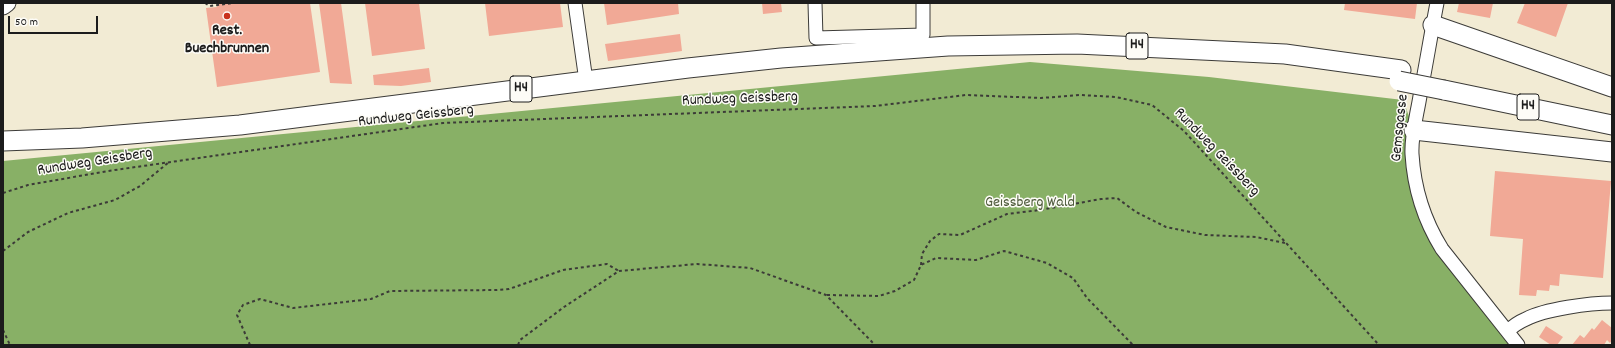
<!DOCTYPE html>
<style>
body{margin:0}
#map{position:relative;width:1615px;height:348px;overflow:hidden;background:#f2ebd4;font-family:Dekko,sans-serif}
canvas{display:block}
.frame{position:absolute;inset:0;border:4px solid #1c1c1c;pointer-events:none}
.scale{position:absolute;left:8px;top:16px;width:90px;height:18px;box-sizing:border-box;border:2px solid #1c1c1c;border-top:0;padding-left:5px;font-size:12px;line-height:14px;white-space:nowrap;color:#1c1c1c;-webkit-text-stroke:3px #fdfcf7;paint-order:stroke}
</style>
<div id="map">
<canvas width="1615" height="348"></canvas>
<div class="frame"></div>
<div class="scale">50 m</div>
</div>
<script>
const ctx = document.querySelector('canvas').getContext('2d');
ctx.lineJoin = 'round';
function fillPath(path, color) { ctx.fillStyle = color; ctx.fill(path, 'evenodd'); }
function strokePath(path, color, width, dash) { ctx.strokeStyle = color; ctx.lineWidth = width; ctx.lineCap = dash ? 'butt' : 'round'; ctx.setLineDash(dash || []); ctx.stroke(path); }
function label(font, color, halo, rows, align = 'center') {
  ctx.font = font + ' Dekko,sans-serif'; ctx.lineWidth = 3; ctx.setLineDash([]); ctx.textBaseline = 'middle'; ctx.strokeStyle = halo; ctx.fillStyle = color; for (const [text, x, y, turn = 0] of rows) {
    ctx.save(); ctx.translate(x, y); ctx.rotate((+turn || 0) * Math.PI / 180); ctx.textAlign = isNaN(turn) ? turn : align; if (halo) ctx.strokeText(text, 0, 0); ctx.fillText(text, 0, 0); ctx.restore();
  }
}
const forest = new Path2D(`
 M1030 62 1209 77 1403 100 1414 130 1425 215 1518 345H3V161Z`);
const building = new Path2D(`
 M217 3H310L320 72 217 87 206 8 217 7Z
 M319 3H341L352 84 330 83Z
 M365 3H419L425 49 372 56Z
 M485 3H560L563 27 489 36Z
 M604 3H678L679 14 607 25Z
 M762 3H781L782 12 763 14Z
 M1345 3H1417L1415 19 1344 10Z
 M1459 3H1493L1490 18 1457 12Z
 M1525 3H1568L1556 37 1517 23Z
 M680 34 682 51 608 61 605 44Z
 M429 68 431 82 401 86 374 85 373 75Z
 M1495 171 1611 181 1603 278 1560 274 1559 286 1550 285 1549 291 1537 290 1536 296 1519 295 1523 239 1490 236Z
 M1602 320 1612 328V340L1610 343 1607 340 1604 345H1572L1580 335 1584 338 1592 328 1594 330Z
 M1546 326 1563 337 1557 345H1551L1539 337Z`);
const path = new Path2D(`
 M205 3 210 6 233 3
 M3 193 28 185 108 171 443 123 875 106 966 95 1041 98 1080 95 1116 97 1152 105 1184 131 1379 345
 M3 251 28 232 68 213 115 200 140 186 169 162
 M921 265 922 254 930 241 939 234 960 235 1007 214 1040 210 1101 199 1117 198 1136 212 1166 227 1205 235 1256 237 1285 243
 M827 295 879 296 895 291 914 280 921 265 936 258 976 260 1004 251 1047 263 1073 278 1087 298 1133 345
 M3 330 10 345
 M250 345 237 315 243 305 260 299 293 308 371 299 390 291 497 290 509 289 563 270 607 264 619 271
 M518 345 520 340 564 307 619 271 697 264 750 268 826 295 875 345`);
const minor = new Path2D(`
 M575 3 586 81
 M815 3 816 38 923 35V3
 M1437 3C1431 34 1426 65 1420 96 1417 115 1411 135 1412 154 1414 188 1424 220 1442 249L1518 345
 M1508 331C1513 326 1519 322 1526 319 1545 309 1590 303 1612 303`);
const major = new Path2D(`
 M3 6 7 3`);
const highway = new Path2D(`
 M1433 25 1612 87
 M1444 90 1612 125
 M1414 130 1612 152
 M3 141 82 138 240 125 688 68 781 58 948 46 1077 44 1285 54 1401 70`);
const highwayBridge = new Path2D(`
 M1399 81 1444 90`);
const markers = [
 [227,16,4,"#c8321e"]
];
const shields = [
 [1137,46,22],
 [521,89,22],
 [1528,107,22]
];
const shieldNames = [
 ["H4",1137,46],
 ["H4",521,89],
 ["H4",1528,107]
];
const poiNames = [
 ["Rest.",227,32],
 ["Buechbrunnen",227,50]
];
const streetNames = [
 ["Rundweg Geissberg",740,100,-2],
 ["Rundweg Geissberg",416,117,-6],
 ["Gemsgasse",1401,128,-84],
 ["Rundweg Geissberg",1216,153,46],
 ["Rundweg Geissberg",95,163,-9]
];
const parkNames = [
 ["Geissberg Wald",1030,204]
];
fillPath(forest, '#88b066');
fillPath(building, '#f1a996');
strokePath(minor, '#3c3b38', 15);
strokePath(major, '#3c3b38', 19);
strokePath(highway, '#3c3b38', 21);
strokePath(path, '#3c3b38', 2, [3, 3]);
strokePath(minor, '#fff', 13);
strokePath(major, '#fff', 17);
strokePath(highway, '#fff', 19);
strokePath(highwayBridge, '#3c3b38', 21, []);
strokePath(highwayBridge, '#fff', 19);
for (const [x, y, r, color] of markers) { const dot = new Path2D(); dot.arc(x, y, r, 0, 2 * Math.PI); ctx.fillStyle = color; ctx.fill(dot); strokePath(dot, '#fdfcf7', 1.5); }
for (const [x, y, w] of shields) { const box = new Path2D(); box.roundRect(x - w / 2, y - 13, w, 26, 3); ctx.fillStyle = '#fdfcf7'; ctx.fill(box); strokePath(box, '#1c1c1c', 1); }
label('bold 15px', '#1c1c1c', null, shieldNames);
label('bold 16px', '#1c1c1c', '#fdfcf7', poiNames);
label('16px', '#1c1c1c', '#fdfcf7', streetNames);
label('16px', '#4e5a3b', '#fdfcf7', parkNames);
</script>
